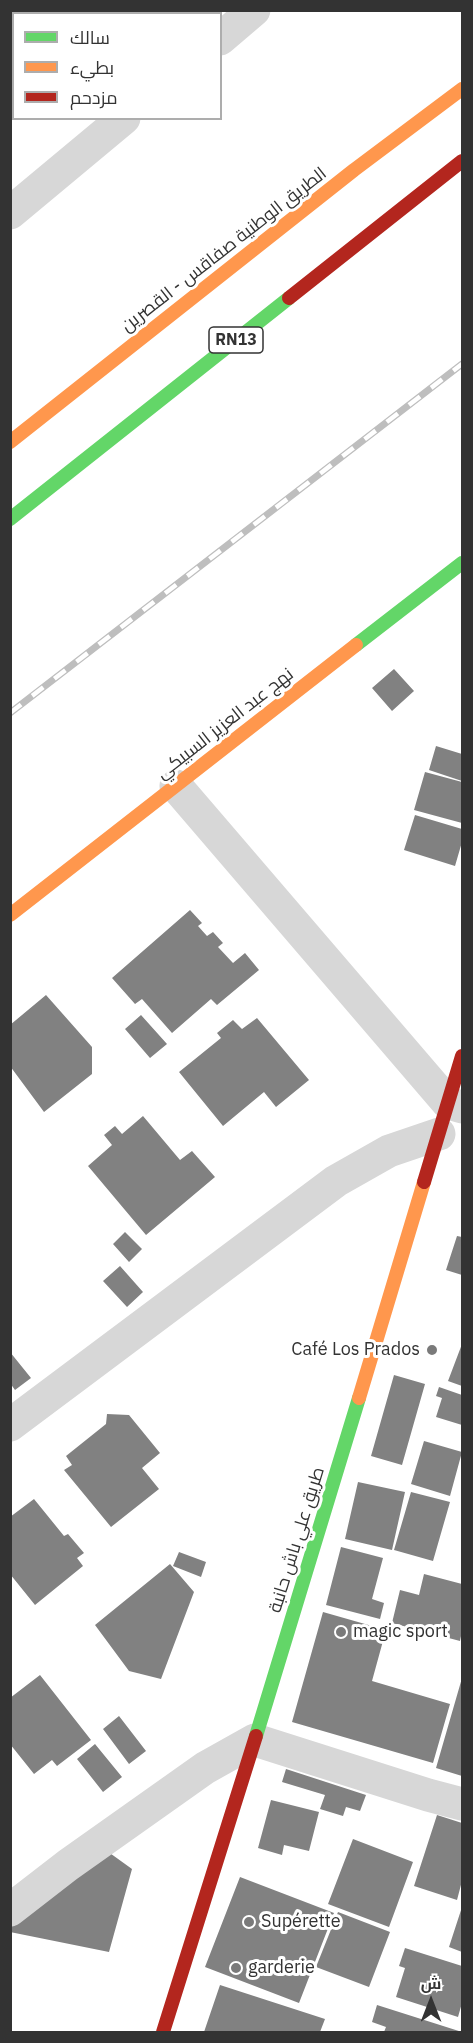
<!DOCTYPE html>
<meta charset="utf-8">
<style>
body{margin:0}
#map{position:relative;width:473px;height:2043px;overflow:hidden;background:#fff;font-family:"IBM Plex Sans",Cairo,sans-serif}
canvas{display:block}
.frame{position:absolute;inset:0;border:12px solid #333;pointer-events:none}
.legend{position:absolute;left:12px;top:12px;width:210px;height:108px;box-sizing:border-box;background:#fff;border:2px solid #adadad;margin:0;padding:8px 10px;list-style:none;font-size:18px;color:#333}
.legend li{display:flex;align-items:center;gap:12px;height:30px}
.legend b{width:30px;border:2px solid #adadad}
.north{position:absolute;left:401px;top:1971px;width:60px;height:60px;-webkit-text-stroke:4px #fff;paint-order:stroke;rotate:0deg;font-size:16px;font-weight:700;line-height:24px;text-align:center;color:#333}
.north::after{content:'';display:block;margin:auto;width:21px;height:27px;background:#333;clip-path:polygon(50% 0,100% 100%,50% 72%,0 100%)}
</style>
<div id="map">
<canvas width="473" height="2043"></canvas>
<div class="frame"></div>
<ul class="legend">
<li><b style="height:8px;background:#63d668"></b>سالك</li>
<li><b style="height:8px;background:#ff974d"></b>بطيء</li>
<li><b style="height:8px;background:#b3261e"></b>مزدحم</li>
</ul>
<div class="north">ش</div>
</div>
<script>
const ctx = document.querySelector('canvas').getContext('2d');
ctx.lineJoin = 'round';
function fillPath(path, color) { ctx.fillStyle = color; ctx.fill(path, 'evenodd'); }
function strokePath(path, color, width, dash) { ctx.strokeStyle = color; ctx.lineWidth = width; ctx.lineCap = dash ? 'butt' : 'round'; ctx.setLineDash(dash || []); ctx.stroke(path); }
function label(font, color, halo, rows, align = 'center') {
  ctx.font = font + ' "IBM Plex Sans",Cairo,sans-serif'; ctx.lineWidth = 6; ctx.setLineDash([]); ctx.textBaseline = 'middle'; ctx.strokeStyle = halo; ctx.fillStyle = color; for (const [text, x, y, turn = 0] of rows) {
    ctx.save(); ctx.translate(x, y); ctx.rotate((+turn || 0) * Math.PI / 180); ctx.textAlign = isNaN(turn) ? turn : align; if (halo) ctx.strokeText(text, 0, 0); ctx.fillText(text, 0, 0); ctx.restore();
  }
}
const building = new Path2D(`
 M394 669 414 691 392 711 372 688Z
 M436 746 462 754V781L429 770Z
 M425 772 462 782V823L414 810Z
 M415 815 462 829V842L455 866 404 850Z
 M190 910 202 923 198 926 207 936 213 932 223 943 218 947 233 963 245 953 259 970 217 1005 211 999 172 1033 142 999 135 1004 112 978Z
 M46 995 92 1047V1074L44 1112 10 1066V1025Z
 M141 1015 167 1044 150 1058 125 1029Z
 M257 1018 309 1080 276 1107 264 1092 223 1126 179 1072 221 1038 217 1033 233 1020 242 1029Z
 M143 1116 180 1160 192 1151 215 1177 146 1235 88 1166 112 1145 104 1135 115 1126 122 1134Z
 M125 1232 142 1249 129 1262 113 1244Z
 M457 1236 462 1237V1275L446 1270Z
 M120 1266 143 1292 127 1307 103 1281Z
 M462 1344V1386L448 1381Z
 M10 1352 31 1378 15 1390 10 1383Z
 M394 1375 425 1384 402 1465 371 1456Z
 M439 1387 462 1395V1425L436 1417 442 1398 436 1396Z
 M107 1414 129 1415 160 1453 142 1468 159 1489 111 1527 64 1470 72 1465 66 1456 106 1424Z
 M424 1441 462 1452 450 1496 411 1484Z
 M358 1482 405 1492 392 1550 345 1539Z
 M411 1492 450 1502 433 1561 394 1550Z
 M34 1499 64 1536 68 1534 84 1553 77 1558 83 1566 35 1605 10 1574V1517Z
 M341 1547 383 1558 372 1599 384 1603 380 1619 326 1605Z
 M179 1552 206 1562 201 1577 173 1566Z
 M170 1564 194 1592 161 1679 129 1671 95 1625Z
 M424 1574 462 1584V1631L460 1641 392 1623 400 1590 419 1595Z
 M323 1612 386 1630 372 1681 450 1704 433 1763 292 1722Z
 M40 1675 91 1740 57 1766 52 1760 34 1774 10 1744V1698Z
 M462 1678V1776L436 1768Z
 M119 1716 146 1751 129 1764 103 1729Z
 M95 1744 122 1777 103 1792 77 1759Z
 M286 1769 366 1795 360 1811 346 1807 343 1816 320 1809 325 1795 282 1782Z
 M271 1800 319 1812 309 1851 284 1845 282 1855 258 1848Z
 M437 1815 462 1823V1881L457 1900 414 1886Z
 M353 1839 413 1862 389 1927 328 1904Z
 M107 1851 132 1869 109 1952 10 1932V1927Z
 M240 1877 334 1913 299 2003 205 1967Z
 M462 1907V1952L449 1947Z
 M338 1912 390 1932 369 1987 316 1967Z
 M405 1948 462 1966V2003L458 2017 396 1997 405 1968 399 1966Z
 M220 1985 325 2019 320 2032H204Z
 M377 2005 462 2032H384L386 2027 372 2022Z`);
const street = new Path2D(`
 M220 39 254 10
 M10 213 124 118
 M176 786 448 1103 462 1107
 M10 1425 336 1181 389 1151 439 1134
 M10 1910 68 1865 205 1768 255 1740 428 1795 462 1804`);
const fast = new Path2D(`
 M10 519 289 298
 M356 645 462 563
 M256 1736 359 1398`);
const slow = new Path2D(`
 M10 442 354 170 462 89
 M10 915 356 645
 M359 1398 424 1182`);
const jam = new Path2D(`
 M289 298 462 161
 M424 1182 462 1056
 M163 2032 256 1736`);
const rail = new Path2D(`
 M10 713 462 364`);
const markers = [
 [432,1350,6,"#7a7a7a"],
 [341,1632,6,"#7a7a7a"],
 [249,1922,6,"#7a7a7a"],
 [236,1968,6,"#7a7a7a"]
];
const shields = [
 [236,340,54]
];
const shieldNames = [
 ["RN13",236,340]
];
const streetNames = [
 ["الطريق الوطنية صفاقس - القصرين",224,250,-38],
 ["نهج عبد العزيز السبيكي",225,724,-38],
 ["طريق علي باش حانبة",297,1540,-73]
];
const poiNames = [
 ["Café Los Prados",420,1350,"right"],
 ["magic sport",353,1632],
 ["Supérette",261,1922],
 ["garderie",248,1968]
];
fillPath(building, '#818181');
strokePath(street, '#d7d7d7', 33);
strokePath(fast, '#63d668', 14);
strokePath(slow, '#ff974d', 14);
strokePath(jam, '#b3261e', 14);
strokePath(rail, '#bebebe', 7);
strokePath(rail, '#fff', 4.5, [14]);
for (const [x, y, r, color] of markers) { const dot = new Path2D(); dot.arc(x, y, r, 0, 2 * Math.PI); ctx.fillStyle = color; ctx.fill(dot); strokePath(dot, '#fff', 2); }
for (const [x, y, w] of shields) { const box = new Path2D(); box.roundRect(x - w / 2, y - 13, w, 26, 4.5); ctx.fillStyle = '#fff'; ctx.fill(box); strokePath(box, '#333', 1.5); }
label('bold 16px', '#333', null, shieldNames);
label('18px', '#333', '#fff', streetNames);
label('18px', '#333', '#fff', poiNames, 'left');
</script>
